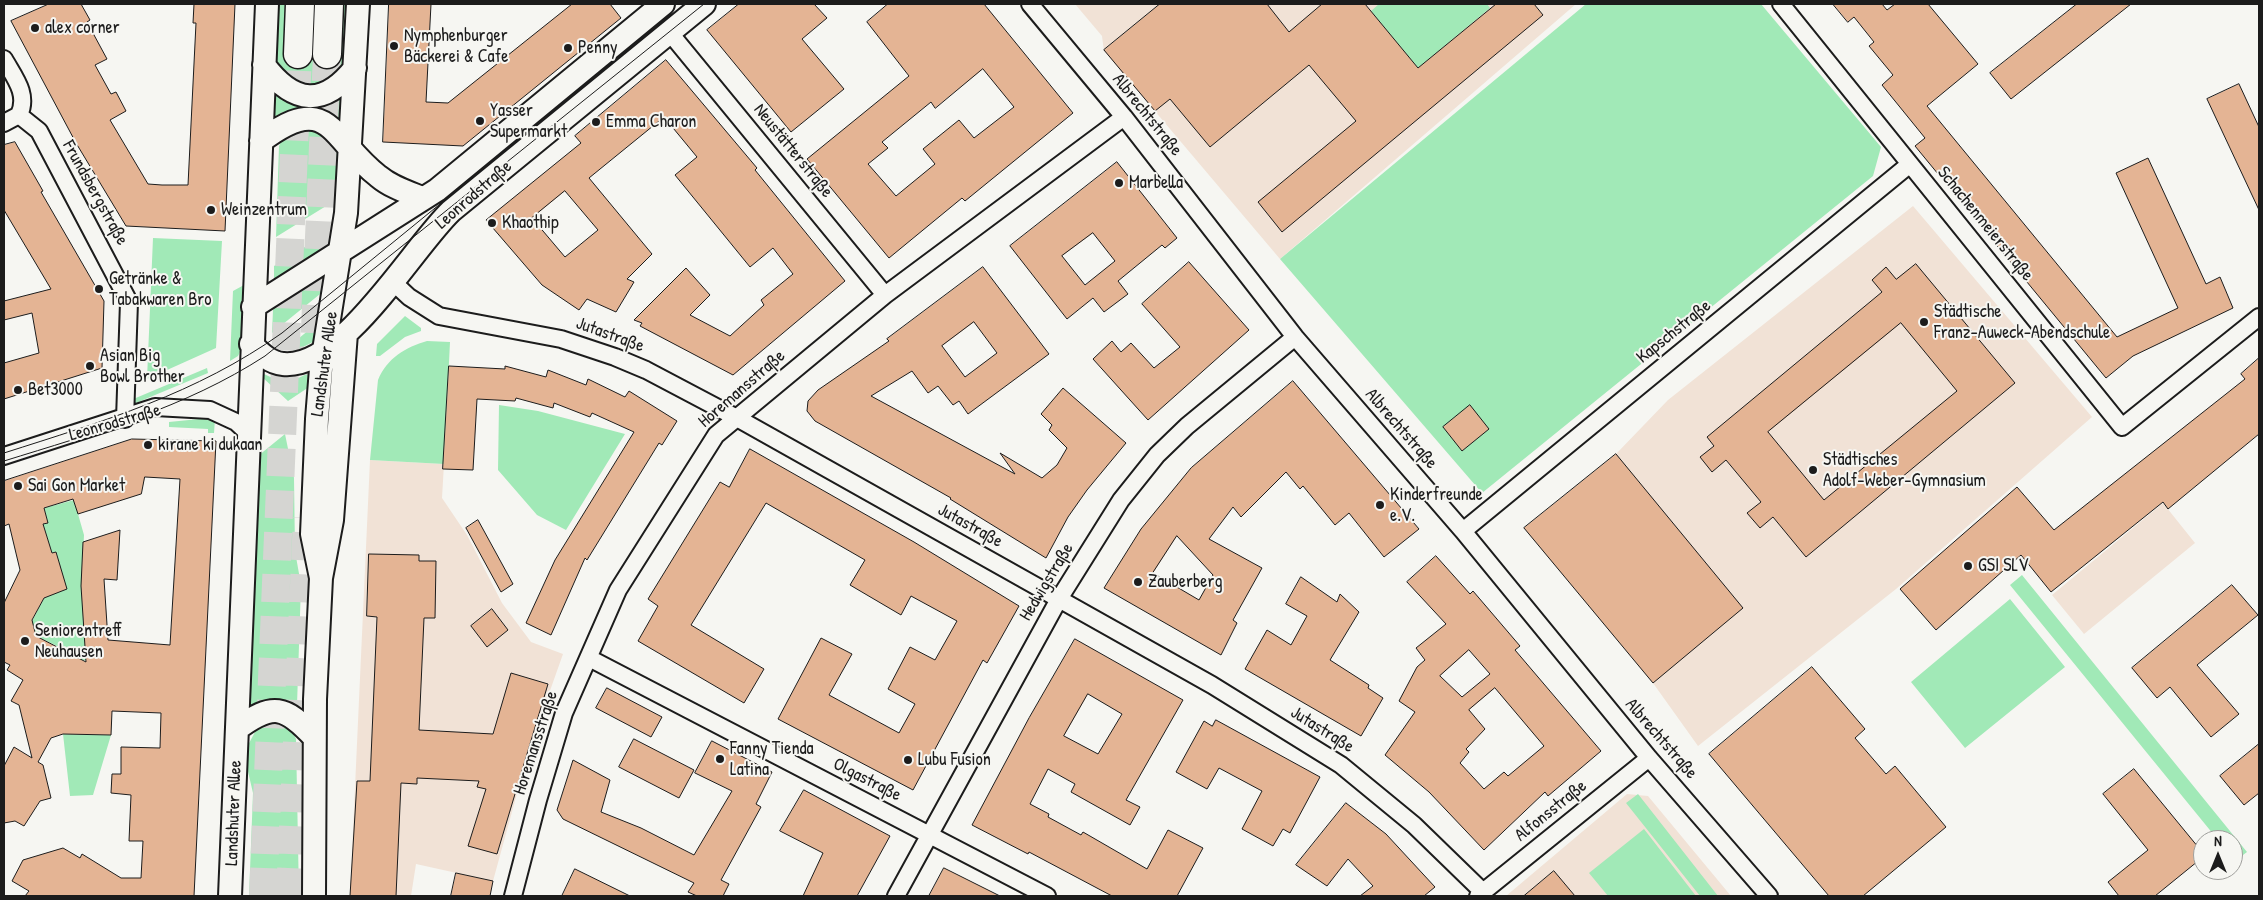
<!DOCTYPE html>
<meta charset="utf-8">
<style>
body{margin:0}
#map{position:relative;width:2263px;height:900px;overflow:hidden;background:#f6f6f2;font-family:"Patrick Hand",sans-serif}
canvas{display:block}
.frame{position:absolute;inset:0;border:5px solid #1c1c1c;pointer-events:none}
.north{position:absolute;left:2193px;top:830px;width:50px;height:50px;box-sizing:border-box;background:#f6f6f2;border:1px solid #9f9f9c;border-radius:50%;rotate:0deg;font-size:14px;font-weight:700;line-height:20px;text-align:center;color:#1c1c1c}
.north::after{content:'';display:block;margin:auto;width:18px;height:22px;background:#1c1c1c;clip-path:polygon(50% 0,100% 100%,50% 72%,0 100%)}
</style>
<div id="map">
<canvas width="2263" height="900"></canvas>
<div class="frame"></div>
<div class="north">N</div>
</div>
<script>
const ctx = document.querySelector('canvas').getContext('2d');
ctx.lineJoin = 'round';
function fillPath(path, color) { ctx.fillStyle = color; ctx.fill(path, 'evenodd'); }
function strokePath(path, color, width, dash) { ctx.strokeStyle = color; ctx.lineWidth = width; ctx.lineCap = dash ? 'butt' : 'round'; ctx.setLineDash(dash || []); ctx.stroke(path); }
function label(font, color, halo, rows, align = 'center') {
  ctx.font = font + ' "Patrick Hand",sans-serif'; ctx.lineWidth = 4; ctx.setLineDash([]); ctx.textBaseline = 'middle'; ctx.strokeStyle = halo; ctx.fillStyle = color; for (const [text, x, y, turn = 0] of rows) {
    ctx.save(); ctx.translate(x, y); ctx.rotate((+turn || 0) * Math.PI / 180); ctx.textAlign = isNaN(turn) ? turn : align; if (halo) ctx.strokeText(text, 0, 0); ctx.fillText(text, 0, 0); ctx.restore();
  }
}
const built = new Path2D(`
 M1075 4H1576L1280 259 1104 51 1102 36Z
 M1913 206 2092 417 1896 589 1698 746 1653 683 1524 528 1616 454 1668 400Z
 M370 460 444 464 442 498 467 535 502 603 531 642 563 654 529 750 493 881 416 864 411 896H350Z
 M2163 503 2195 543 2084 634 2052 595Z
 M1627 794 1648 796 1731 896H1506Z`);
const green = new Path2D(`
 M277 4H288L286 54 339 56 341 4H349C348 32 354 71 323 85 316 89 303 86 295 86L278 68 275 54Z
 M1379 4H1487L1490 8 1418 68 1371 11Z
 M1586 4H1761L1881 147 1873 176 1482 493 1280 259Z
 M273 89 345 90 343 128 273 121Z
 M298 126 328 134 341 155 339 198 276 237 279 146 284 135Z
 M337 227 336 241 277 279 274 278V266Z
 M153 238 222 241 216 348 147 379Z
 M325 272V290L272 333 273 310 276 304Z
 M244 285 241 350 238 356 230 361 233 291Z
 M405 316 421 328V331L405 337 380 356H376L377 344Z
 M321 320 317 340 295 351 287 348Z
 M427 341 450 342 444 464 370 460 378 380C387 358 406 347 427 341Z
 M207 368 208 373 131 405V400Z
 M308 373 310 375 309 387 288 401 262 377 264 374C280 382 292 383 308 373Z
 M499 405 538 411 625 434 566 530 537 515 498 470Z
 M208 415 215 419 214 433H208V429L169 427V422L199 419Z
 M285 434 294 478 295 551 301 585 297 705 277 700 249 708 258 456Z
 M74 500 84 535 82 578 86 660 52 670 51 658 57 646 36 636 31 623 60 567 56 552 52 553 43 524 48 523 44 508Z
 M2022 575 2247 852 2235 861 2233 858V840H2218L2010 585Z
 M2010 599 2065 667 1965 748 1911 682Z
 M274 723C285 723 292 728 296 739L299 896H249L253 793 246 763 247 747 255 732 264 726Z
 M63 734 111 735 93 795 70 796Z
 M1638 794 1718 896H1700L1626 803Z
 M1644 829 1696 896H1608L1589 873Z`);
const building = new Path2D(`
 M49 4H81L90 20 87 22 107 59 95 65 111 94 116 92 126 111 110 120 148 184 162 185H188L196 23H193L194 4H235L225 231 126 226 76 143 11 21Z
 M389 4H431L426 102 448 103 572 4H610L621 18 463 146 383 142Z
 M739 4H814L827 18 802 39 844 89 791 132 707 30Z
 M888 4H984L1073 113 965 201 962 198 889 258 807 159 909 76 867 22ZM983 69 1014 107 974 138 959 120 923 149 935 164 896 196 868 164 888 148 882 142 931 102 935 108Z
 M1160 4H1267L1289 32 1322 4H1365L1418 68 1496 4H1534L1543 15 1282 232 1258 202 1356 121 1309 65 1210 147 1170 99 1155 111 1104 50Z
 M1833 4H1882L1887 10 1895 4H1928L1978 64 1927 106 2117 337 2178 308 2116 173 2148 158 2206 284 2220 277 2233 308 2133 356 2106 378 1915 146 1925 138 1882 85 1893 75 1869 46 1874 42 1854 17 1848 22Z
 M2077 4H2131L2011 99 1990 73Z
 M666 60 757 168 755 170 845 281 733 375 640 326 642 323 634 320 686 268 710 295 690 315 730 336 764 305 761 300 793 274 773 248 750 267 675 175 697 157 664 117 589 178 652 254 627 279 634 282 616 312 587 299 579 310 542 285 486 220 581 143 575 136ZM565 191 598 230 565 257 532 218Z
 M2239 84 2259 127V210L2207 99Z
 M15 142 43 191 41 192 104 301 102 368 4 399V363L39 353 32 313 4 320V301L51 289 4 210V145Z
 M1117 162 1177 238 1165 248 1162 245 1118 281 1128 294 1104 312 1093 298 1067 319 1010 246ZM1093 233 1115 261 1085 285 1062 256Z
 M1189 262 1249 330 1148 420 1093 359 1112 341 1121 352 1131 343 1154 368 1180 347 1142 304Z
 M1916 264 2015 383 1806 557 1773 517 1760 528 1747 513 1761 502 1726 460 1712 472 1700 457 1714 446 1707 437 1882 292 1872 280 1886 267 1896 279ZM1901 323 1957 391 1824 500 1768 432Z
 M983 267 1049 354 968 414 959 401 953 405 938 386 928 393 912 371 871 396 1015 474 1000 453 1042 478 1057 465 1067 448 1049 430 1052 425 1041 414 1063 388 1126 443 1087 490 1068 517 1046 558 950 499 951 498 815 421 807 411 808 401 818 390 889 341 887 339ZM974 322 997 353 965 377 942 346Z
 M2259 358V434L2168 509 2163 502 2051 592 2021 555 1936 630 1900 589 2017 487 2054 530 2245 379 2241 374Z
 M449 366 505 369V366L546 377 548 370 586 385 588 379 625 397 629 391 677 421 662 445 659 443 587 560 585 558 551 635 526 623 555 560 634 432 592 413 590 417 554 403 553 408 516 398 515 401 477 399 473 470 443 469Z
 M1293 381 1419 529 1384 557 1349 513 1335 525 1303 486 1300 489 1286 472 1241 517 1233 507 1209 539 1262 568 1233 620 1237 623 1221 655 1104 588 1141 529 1191 468ZM1177 536 1213 575 1199 600 1153 573Z
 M1470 405 1489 429 1462 451 1443 427Z
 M132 439 216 441 194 896H25L29 891 12 881 23 860 63 848 80 858 82 854 121 878H141L143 841H129L131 795 111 793 112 774H121V747L160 748 161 713 112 711 111 735 63 734 51 738 38 762 43 765 51 798 40 801 24 826 15 821 4 823V766L14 747 32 758 19 705 11 701 23 680 7 670 10 665 4 662V603L20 570 9 524 4 526V481ZM145 477 180 479 170 645 108 640 104 579 117 580 120 530 83 542 81 586 86 662 36 636 32 620 44 598 67 589 56 552 52 553 43 524 48 523 44 508 73 499 78 514 141 494Z
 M750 449 914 542 1019 606 987 663 983 660 913 790 778 719 821 638 852 654 829 695 899 733 915 704 888 689 910 647 935 660 957 621 911 596 901 615 850 585 865 560 766 503 691 625 764 669 744 703 638 641 658 606 648 599 720 482 729 487Z
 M1616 454 1743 608 1653 683 1524 528Z
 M478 520 513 584 501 592 466 528Z
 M369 554 419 555V561H436L435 618H424L419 730 493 734 511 673 548 684 497 854 468 846 486 789 477 787 479 781 417 778V784L401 783 396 896H350L357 781H370L377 617 367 616Z
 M1436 556 1470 594 1473 591 1520 646 1515 650 1601 751 1548 796 1545 792 1484 850 1429 792 1385 755 1415 712 1399 701 1417 667 1425 660 1416 648 1446 624 1407 582ZM1469 650 1490 674 1462 697 1440 676ZM1495 688 1544 746 1508 776 1504 772 1484 789 1460 763 1469 752 1466 749 1485 729 1469 710Z
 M1301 577 1337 602 1340 594 1359 612 1330 660 1369 685 1368 688 1383 698 1361 736 1245 669 1267 630 1291 645 1307 616 1286 604Z
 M2232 585 2258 615 2197 665 2239 714 2211 737 2170 687 2157 698 2132 668Z
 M492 609 508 630 487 647 471 626Z
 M1075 639 1183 700 1126 800 1140 807 1130 825 1071 792 1075 784 1048 769 1030 804 1049 814 1048 817 1081 835 1083 832 1147 869 1168 830 1203 848 1177 896H1112L1029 852 1028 854 972 825 1029 718ZM1088 694 1122 714 1098 754 1064 736Z
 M1812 667 1865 729 1855 738 1886 774 1895 766 1946 827 1863 896H1829L1709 754Z
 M607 688 662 717 651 737 596 708Z
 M1216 720 1320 777 1290 833 1283 829 1273 846 1242 829 1262 791 1219 768 1207 789 1176 772 1204 721 1212 726Z
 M634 739 694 770 679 798 619 767Z
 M712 741 772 772 756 804 761 807 721 880 729 884 723 896H697L688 892 694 883 563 819 557 810 573 760 610 780 601 812 641 828 694 855 732 791 695 773Z
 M2259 744V793L2244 805 2220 776Z
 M2134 769 2203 853V857L2155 896H2119L2108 882 2148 850 2103 794Z
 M804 790 890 836 857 896H803L823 853 780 831Z
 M1346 803 1386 834 1435 887 1424 896H1360L1373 886 1348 859 1327 886 1296 865Z
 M944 868 1000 896H929Z
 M575 869 630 896H562Z
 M1554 871 1575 896H1524Z
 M456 873 493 881 490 896H451Z`);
const highwayTunnel = new Path2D(`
 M313 375 327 54
 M263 896 298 54
 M290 896 307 518`);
const street = new Path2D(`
 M1030 4 1124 117 1295 337 1463 531 1649 758 1769 896
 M1781 4 2122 427 2259 317
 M670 33 885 295
 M4 59C14 77 29 94 19 115
 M19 115 39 131 129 302 125 419
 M4 123 19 115
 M393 282 409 297 439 316 561 339 615 357 646 370 737 418 1212 685 1341 765 1414 825 1483 892
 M4 456 155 407 210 410 236 422 250 435
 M1463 531 1910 164
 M589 658 1047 896
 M513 896 538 800 564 713 618 590 716 435 885 295 1124 117
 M896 896 1059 599 1121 500 1157 455 1187 426 1295 337
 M1478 896 1649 758`);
const secondary = new Path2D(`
 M264 65C294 105 324 107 355 68
 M261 141C330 89 330 139 378 176 391 187 407 192 422 198
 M253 307 437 190 663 4
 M251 344C260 353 270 363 283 364 342 370 413 247 451 211L704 4
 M321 578 312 534 317 419 321 369 346 213 358 4
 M237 729C273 702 285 706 314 737
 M230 896C243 599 254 301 267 4
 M314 896 315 699 321 578 332 520 346 333`);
const highway = new Path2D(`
 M298 54 300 4
 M327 54 329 4`);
const tram = new Path2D(`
 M4 453C104 421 196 394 282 333L685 4
 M4 461C94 433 185 408 265 356L704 4`);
const markers = [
 [35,28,5,"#1c1c1c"],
 [394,46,5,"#1c1c1c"],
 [568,48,5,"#1c1c1c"],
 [480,121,5,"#1c1c1c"],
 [596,122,5,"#1c1c1c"],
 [1119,183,5,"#1c1c1c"],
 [211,210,5,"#1c1c1c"],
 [492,223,5,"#1c1c1c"],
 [99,289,5,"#1c1c1c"],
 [1924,322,5,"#1c1c1c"],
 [90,366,5,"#1c1c1c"],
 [18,390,5,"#1c1c1c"],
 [148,445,5,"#1c1c1c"],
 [1813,470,5,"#1c1c1c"],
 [18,486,5,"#1c1c1c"],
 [1380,505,5,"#1c1c1c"],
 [1968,566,5,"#1c1c1c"],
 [1138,582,5,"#1c1c1c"],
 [25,641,5,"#1c1c1c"],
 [720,759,5,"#1c1c1c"],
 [908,760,5,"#1c1c1c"]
];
const poiNames = [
 ["alex corner",45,28],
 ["Nymphenburger",404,36],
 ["Bäckerei & Cafe",404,57],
 ["Penny",578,48],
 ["Yasser",490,111],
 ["Supermarkt",490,132],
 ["Emma Charon",606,122],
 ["Marbella",1129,183],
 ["Weinzentrum",221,210],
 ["Khaothip",502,223],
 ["Getränke &",109,279],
 ["Tabakwaren Bro",109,300],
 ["Städtische",1934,312],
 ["Franz-Auweck-Abendschule",1934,333],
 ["Asian Big",100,356],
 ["Bowl Brother",100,377],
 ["Bet3000",28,390],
 ["kirane ki dukaan",158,445],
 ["Städtisches",1823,460],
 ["Adolf-Weber-Gymnasium",1823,481],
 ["Sai Gon Market",28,486],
 ["Kinderfreunde",1390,495],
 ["e.V.",1390,516],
 ["GSI SLV",1978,566],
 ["Zauberberg",1148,582],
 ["Seniorentreff",35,631],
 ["Neuhausen",35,652],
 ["Fanny Tienda",730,749],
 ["Latina",730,770],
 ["Lubu Fusion",918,760]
];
const streetNames = [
 ["Albrechtstraße",1147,115,51],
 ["Neustätterstraße",793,151,51],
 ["Frundsbergstraße",95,193,61],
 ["Leonrodstraße",474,195,-41],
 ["Schachenmeierstraße",1985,224,51],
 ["Kapschstraße",1674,332,-39],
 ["Jutastraße",610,335,20],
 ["Landshuter Allee",325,364,-82],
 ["Horemansstraße",742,389,-41],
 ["Leonrodstraße",115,423,-16],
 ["Albrechtstraße",1401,429,49],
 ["Jutastraße",970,526,29],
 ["Hedwigstraße",1047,582,-59],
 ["Jutastraße",1322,730,32],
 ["Albrechtstraße",1661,739,49],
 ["Horemansstraße",536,743,-72],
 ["Olgastraße",867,780,27],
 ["Alfonsstraße",1551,811,-39],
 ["Landshuter Allee",234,813,-88]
];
fillPath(built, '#f1e2d6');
fillPath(green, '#a1e9b7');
fillPath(building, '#e4b494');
strokePath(building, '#1c1c1c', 1);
strokePath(highwayTunnel, '#d5d5d2', 28, [28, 14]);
strokePath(street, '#1c1c1c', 20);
strokePath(secondary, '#1c1c1c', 26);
strokePath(highway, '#1c1c1c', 31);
strokePath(street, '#f6f6f2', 16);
strokePath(secondary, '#f6f6f2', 22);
strokePath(highway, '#f6f6f2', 28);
strokePath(tram, '#1c1c1c', 1);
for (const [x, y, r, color] of markers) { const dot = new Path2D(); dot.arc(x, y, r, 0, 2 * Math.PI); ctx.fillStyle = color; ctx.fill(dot); strokePath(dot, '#f6f6f2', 2); }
label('18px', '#1c1c1c', '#f6f6f2', poiNames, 'left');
label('18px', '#1c1c1c', '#f6f6f2', streetNames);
</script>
